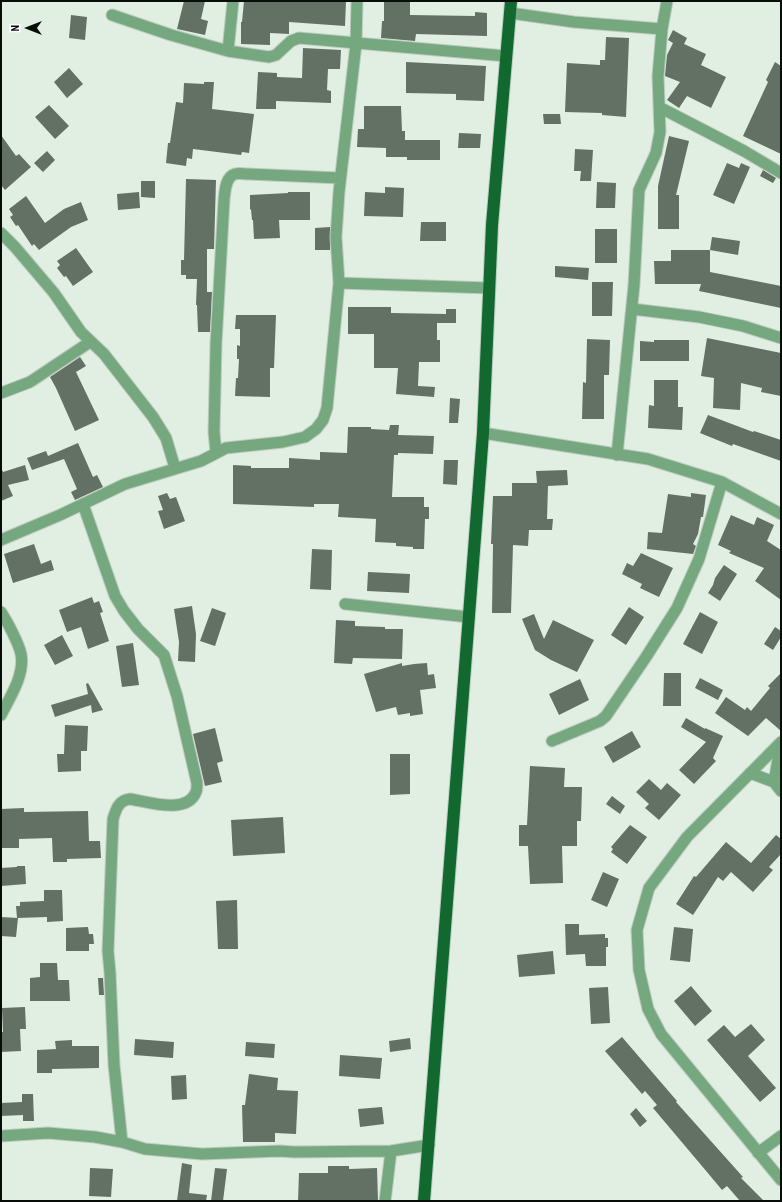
<!DOCTYPE html>
<style>
body{margin:0}
#map{position:relative;width:782px;height:1202px;overflow:hidden;background:#e0efe2;font-family:"Roboto Condensed",sans-serif}
canvas{display:block}
.frame{position:absolute;inset:0;border:2px solid #080d09;pointer-events:none}
.north{position:absolute;left:8px;top:8px;width:40px;height:40px;-webkit-text-stroke:3px #fff;paint-order:stroke;rotate:270deg;font-size:11px;font-weight:700;line-height:16px;text-align:center;color:#080d09}
.north::after{content:'';display:block;margin:auto;width:14px;height:18px;background:#080d09;clip-path:polygon(50% 0,100% 100%,50% 72%,0 100%)}
</style>
<div id="map">
<canvas width="782" height="1202"></canvas>
<div class="frame"></div>
<div class="north">N</div>
</div>
<script>
const ctx = document.querySelector('canvas').getContext('2d');
ctx.lineJoin = 'round';
function fillPath(path, color) { ctx.fillStyle = color; ctx.fill(path, 'evenodd'); }
function strokePath(path, color, width, dash) { ctx.strokeStyle = color; ctx.lineWidth = width; ctx.lineCap = dash ? 'butt' : 'round'; ctx.setLineDash(dash || []); ctx.stroke(path); }
const building = new Path2D(`
 M184 1H205L201 19 208 21 205 35 177 29Z
 M244 1H346L345 26 289 22V34L270 33V45L241 44V22H242Z
 M384 1H410V15L475 16V12L487 13V36L416 34 415 41 381 38 382 21H384Z
 M71 15 87 17 85 40 69 38Z
 M673 30 687 38 684 44 706 54 701 65 726 77 711 108 687 96 679 108 667 100 680 82 665 76 667 55 673 43 668 40Z
 M606 37 629 38 626 117 602 115V113L565 112 567 63 600 65V60H605Z
 M303 48 341 50 340 69H328L327 90 331 91V103L276 101V109H256L258 72 277 73V77L302 78Z
 M406 62 486 66 484 101 456 100V94L406 93Z
 M775 62 781 66V154L743 136 768 82 766 80Z
 M69 68 83 84 67 98 54 82Z
 M204 82H214L212 109 254 114 249 153 242 152 241 155 193 149 192 159 187 158 186 166 166 163 168 143H170L176 102 183 103 184 83 204 84Z
 M49 105 69 126 55 139 35 117Z
 M364 106H401L402 131H405V140H440V160H407V157H386V148L357 147 358 129H364Z
 M543 114H560L561 124H544Z
 M459 133 481 134 480 148H458Z
 M1 135 16 156 19 154 31 167 5 190 1 185Z
 M669 136 689 141 676 195H679V229H658V186Z
 M575 149 593 150 591 181H580L581 171H574Z
 M47 151 55 160 43 172 34 163Z
 M727 163 739 168 741 163 750 167 734 204 713 195Z
 M763 170 776 178 773 183 760 176Z
 M186 179 216 180 214 249H207V292H212L210 332H198L197 305H196L197 279H186V275H181V260H184Z
 M141 181H155V198L141 197Z
 M597 182 616 183 615 208H596Z
 M385 187 404 188 403 217 364 216 365 192 385 193Z
 M139 192 140 208 118 210 117 194Z
 M288 192H310V220H279L280 238 254 239 253 220H252L251 209 250 210V195L288 193Z
 M26 196 45 223 64 209 81 202 88 220 71 227 39 250 34 244 32 246 18 225 16 226 10 217 13 215 9 209Z
 M421 222H446V241H420Z
 M330 227V250H315V228Z
 M595 229H617V263H595Z
 M712 237 740 241 738 255 710 250Z
 M76 248 93 272 73 286 66 276 64 277 57 268 60 265 57 261Z
 M671 250H710V272L781 286V308L699 291 701 284H655L654 261H671Z
 M555 266 589 268 588 280 555 277Z
 M592 282H613L612 316H592Z
 M348 307H391V313L446 314V309H456V323H437V340H440V362H419L418 386 435 387 434 397 396 394 398 368H374V334H348Z
 M236 315H276L274 368H270V397L235 396 236 378H238L239 359H237V345L240 346V329H235Z
 M707 338 781 353V396L761 392 762 388 741 383 740 410 713 408 714 378 701 376Z
 M587 339 610 340 609 375H604V419H582L583 382 586 383Z
 M654 340H689V361H640V341L654 342Z
 M80 357 86 366 76 372 99 420 75 431 56 388 50 377Z
 M654 380H678V407H683L682 430 648 428 649 405 654 406Z
 M450 398 460 399 458 423H449Z
 M708 415 753 432 754 431 781 440V461L733 444 732 446 700 433Z
 M390 425H399L398 435 434 436 433 454 398 453V455H394L392 497H424V507H429V519H425L424 549H413V547L396 546V543L375 542 376 519 338 517 339 504H314V507L233 504V465L251 466V468H289V458L320 460V452L347 453 348 427H371V429L389 430Z
 M78 443 93 477 97 475 103 487 75 500 71 492 77 489 64 459 32 470 27 458 46 451 48 456Z
 M444 460H458L457 485 443 484Z
 M25 465 29 480 8 485 13 496 1 501V468L3 472Z
 M567 470 568 485 548 486 547 519H553L552 530H529L528 546 513 545 511 613H492L493 544H491L493 496H512V483H537L536 471Z
 M167 493 170 499 176 497 185 521 164 529 158 511 163 510 158 496Z
 M691 493 706 495 703 517H701L698 534 693 544 696 546 693 554 647 549 648 532 662 533 668 494 691 497Z
 M731 515 754 525 757 517 774 525 767 541 781 550V600L755 581 764 568 729 553 731 551 718 545Z
 M34 544 41 564 51 560 54 570 13 583 4 554Z
 M312 549 332 550 331 590 310 589Z
 M641 553 673 568 659 597 640 588 642 584 622 574 627 563 633 566Z
 M724 565 737 574 720 601 708 593 713 585 715 578Z
 M368 572 410 574 409 593 367 591Z
 M92 597 94 603 99 601 103 612 100 613 109 641 88 649 81 627 67 632 59 610Z
 M192 606 196 634 195 662 178 661 179 642 174 609Z
 M629 607 644 617 626 645 611 635Z
 M212 608 226 613 215 646 200 641Z
 M700 612 718 622 702 654 683 644Z
 M534 614 544 639 553 620 594 640 577 672 551 660 535 650 522 619Z
 M336 620 355 621V626L385 627V629H403L402 659 353 658 352 664 334 663Z
 M775 627 781 631V637L773 650 764 644Z
 M62 635 73 656 55 665 44 645Z
 M133 643 139 685 122 687 116 646Z
 M402 663V666L414 664 427 663 428 675 434 674 436 688 420 690 423 714 410 716V713L398 715 396 707 376 712 364 674Z
 M664 673H681V706H663Z
 M781 673V731L766 718 748 736 715 713 726 697 745 710 747 707 751 711 770 688 768 686Z
 M700 678 723 690 718 700 695 688Z
 M580 679 589 700 559 715 549 694Z
 M88 683 103 710 92 713 91 705 55 717 51 705 88 694 86 684Z
 M686 718 705 729V728L723 736 713 758 716 761 694 784 679 770 706 742 681 727Z
 M65 725 88 726 87 751H81V771L58 772 57 754H64Z
 M215 728 223 761 217 763 222 782 205 786 193 734Z
 M632 731 641 747 613 763 604 747Z
 M390 754H410V794L390 795Z
 M530 766 565 768 564 787H582L581 821H577V846H562L563 883 530 884 528 846H519V825H527Z
 M649 779 661 790 667 783 681 795 659 820 645 808 649 804 636 792Z
 M612 796 625 806 620 814 606 804Z
 M24 808V812L88 811 89 841H100L101 858 67 859V862H53L52 838 19 839V848H1V809Z
 M283 817 285 853 233 856 231 820Z
 M630 825 647 837 627 864 611 852 613 849 611 847Z
 M776 835 781 839V854L769 867 773 870 753 892 731 872 723 881 718 877 693 915 676 904 694 876 696 877 726 842 751 863Z
 M17 866H25L26 884 1 886V868L17 867Z
 M603 872 619 879 607 907 591 900Z
 M44 890H62L63 921 47 922V917L17 918 16 906H20V902L44 901Z
 M237 900 238 949H218L216 901Z
 M1 917 18 918 16 937 1 936Z
 M565 924H579V935L605 934V938H608V947H606V966H586L585 954 566 955Z
 M88 927 89 934H93L94 944H89V951H66V928Z
 M674 927 693 929 690 962 670 960Z
 M553 951 555 974 519 977 517 955Z
 M40 963H57L58 980H69L70 1001H30V978L40 977Z
 M98 978H103L104 995H99Z
 M691 986 712 1011 695 1026 674 1001Z
 M608 987 610 1023 591 1024 589 988Z
 M25 1007 26 1029H20L21 1051 1 1052V1032H3L2 1008Z
 M751 1024 765 1040 748 1056 776 1088 760 1102 707 1040 724 1025 735 1037Z
 M622 1037 677 1101 676 1102 743 1177 741 1178 764 1201H740L727 1186 722 1190 707 1172 653 1108 657 1105 645 1091 642 1094 605 1051Z
 M410 1038 411 1049 390 1052 389 1041Z
 M135 1039 174 1042 173 1058 134 1055Z
 M72 1040V1046H99V1068L52 1069V1073H37V1050L56 1049 55 1041Z
 M246 1042 275 1044 274 1058 245 1056Z
 M340 1055 382 1058 380 1079 339 1076Z
 M249 1074 278 1078 277 1090 298 1091 296 1134 275 1133V1142H243L242 1105H245Z
 M186 1075 187 1099 172 1100 171 1076Z
 M22 1094H33L34 1121H23V1115L1 1116V1103L22 1102Z
 M382 1107 384 1124 360 1127 358 1109Z
 M636 1108 647 1121 640 1127 630 1114Z
 M182 1163 192 1165 189 1193 207 1195 206 1201H177Z
 M328 1166H349V1169L377 1168 378 1201H298L299 1173H328Z
 M90 1168 113 1169 111 1197 89 1196Z
 M215 1168 227 1169 223 1201H211Z`);
const minor = new Path2D(`
 M510 13 574 22 662 29
 M112 15 171 35 228 51 269 57 276 55 291 41 299 38 506 56
 M228 51 233 1
 M659 107 744 151 781 173
 M1 233 15 247 54 293 81 332 104 354 153 417 166 438 175 468
 M339 283 489 288
 M632 309 699 317 743 326 781 338
 M1 393 30 382 90 342
 M483 433 648 459 722 482 781 514
 M216 453 214 432 216 344 224 200C225 192 225 177 235 174 239 173 244 174 248 174L340 178
 M617 455 634 285 639 190 656 153 660 132 658 76 662 29 667 1
 M83 504 115 596 124 611 138 629 164 655 177 696 197 783C197 786 197 790 196 792 187 815 148 802 130 799 119 800 116 809 113 819L108 951 110 973 114 1065 122 1142
 M1 540 60 515 125 484 201 461 226 448 283 442 305 437 316 429 323 420 327 408 339 283 336 237 339 192 356 44 357 1
 M345 604 469 617
 M1 612C7 621 19 644 21 654 25 675 10 697 1 715
 M552 741 600 721 606 716 646 657 677 608 699 559 722 482
 M781 742 687 837 649 888 637 930 639 970 648 1009 661 1034 781 1180
 M750 773 774 782 781 791
 M774 782 781 742
 M1 1136 48 1133 95 1137 122 1142 145 1149 202 1154 279 1151 295 1152 391 1151 429 1145
 M758 1153 781 1136
 M385 1201 391 1151`);
const major = new Path2D(`
 M424 1201 483 433 492 225 511 1`);
fillPath(building, '#637064');
strokePath(minor, '#bdcbbf', 13);
strokePath(major, '#bdcbbf', 14);
strokePath(minor, '#76a87f', 11);
strokePath(major, '#11692f', 12);
</script>
